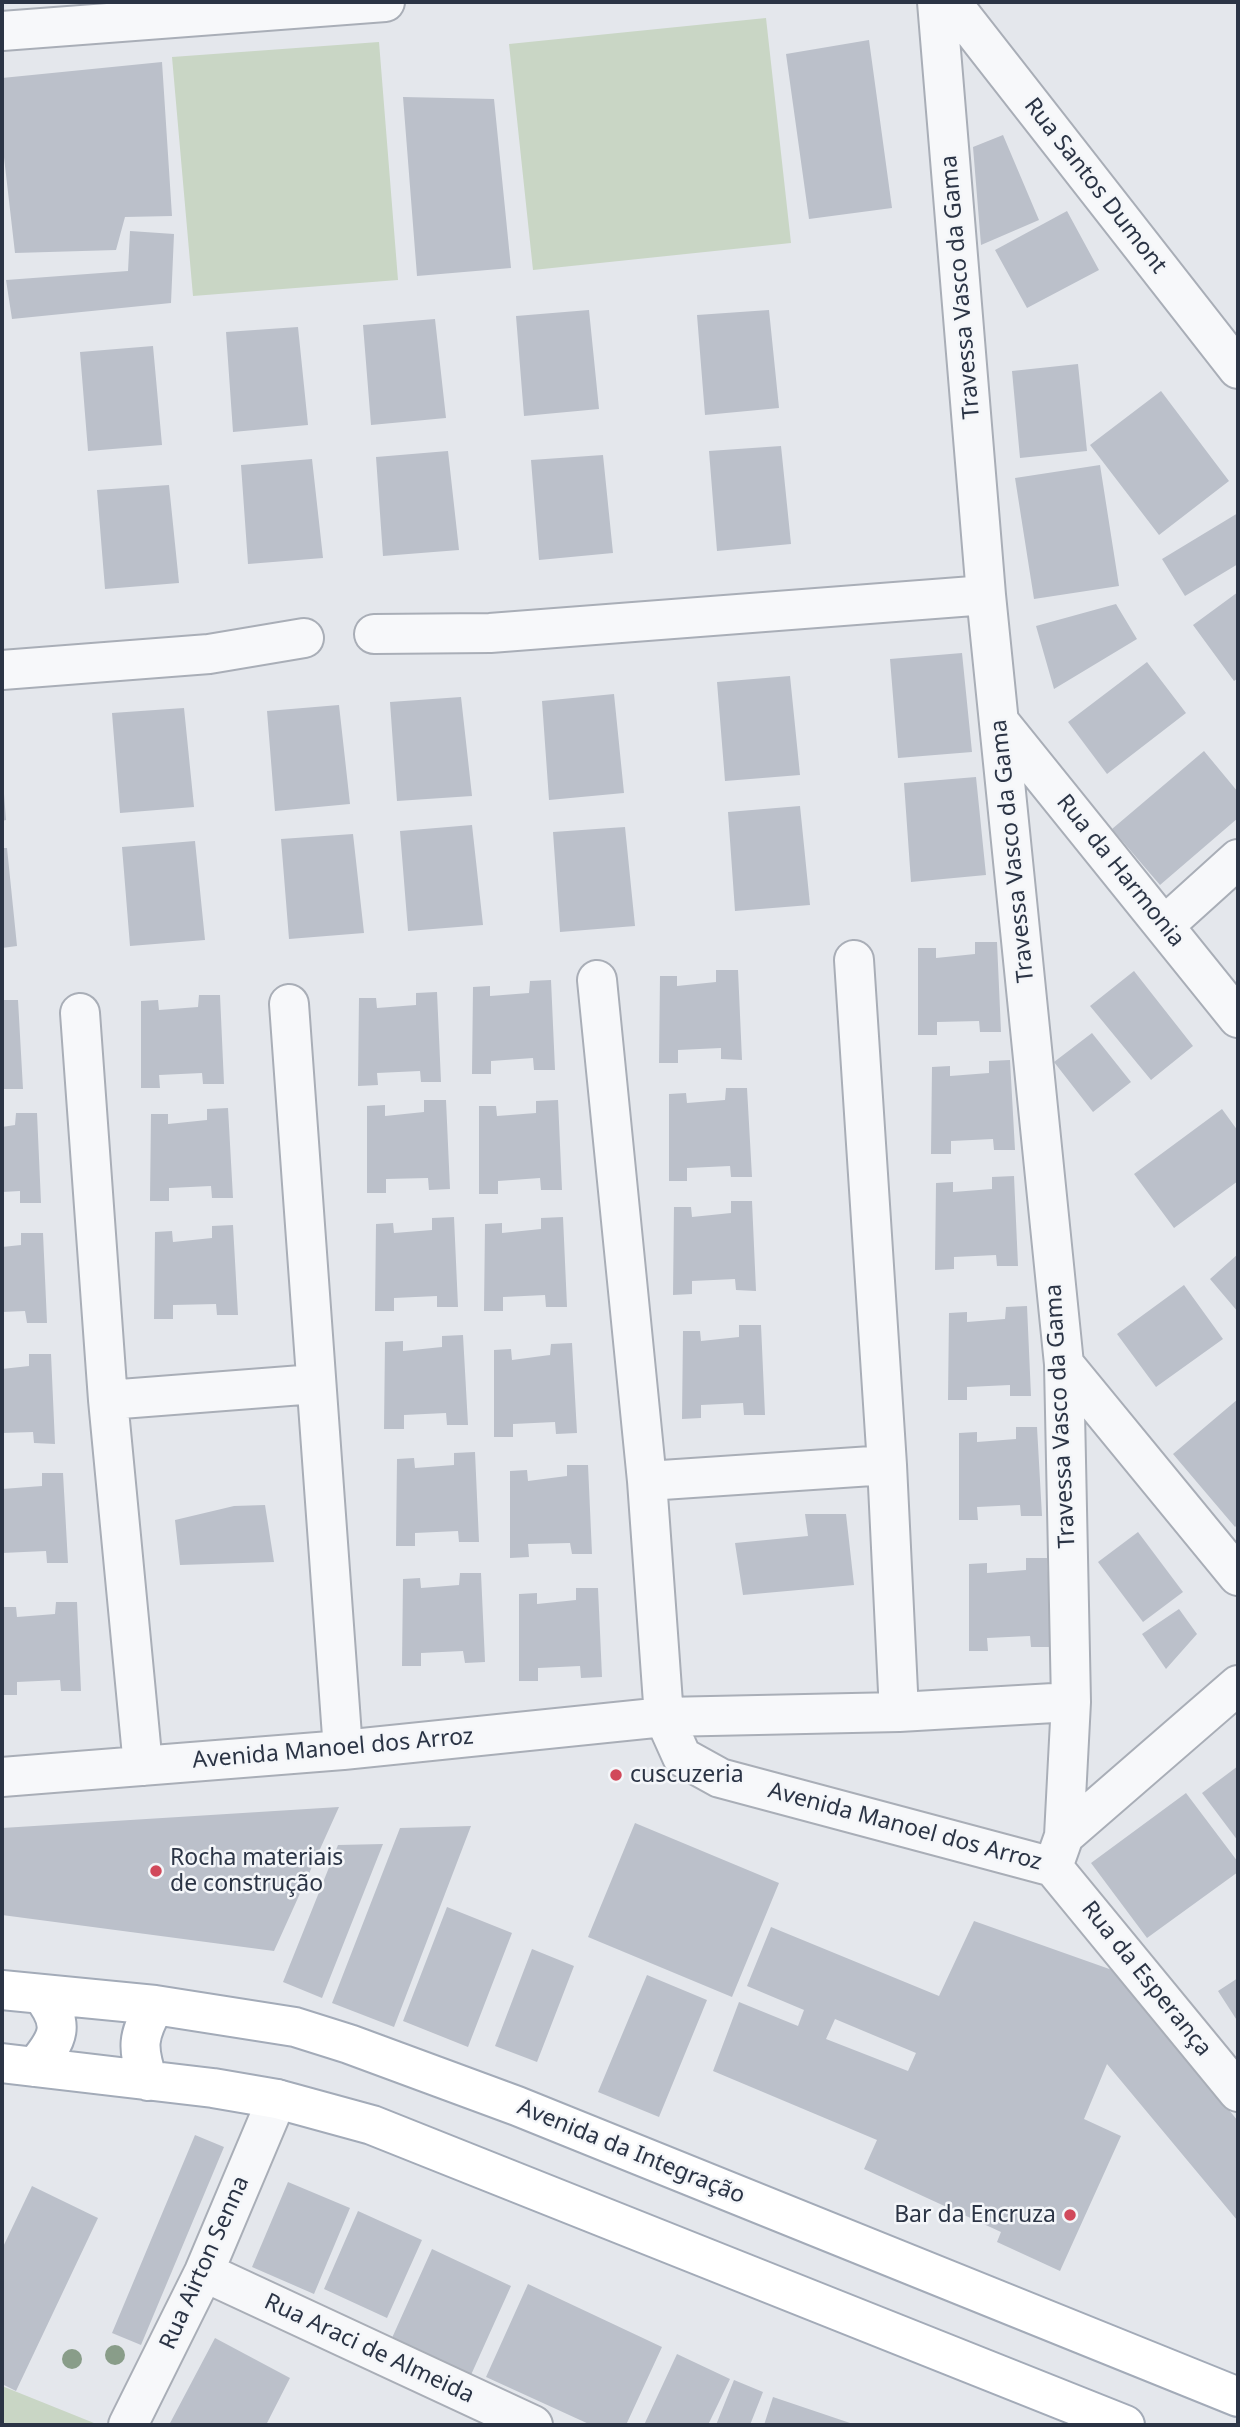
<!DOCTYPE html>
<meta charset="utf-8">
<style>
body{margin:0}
#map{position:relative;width:1240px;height:2427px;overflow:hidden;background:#e4e7ec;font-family:"Noto Sans",sans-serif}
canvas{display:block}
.frame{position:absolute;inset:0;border:4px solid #2b3445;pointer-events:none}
</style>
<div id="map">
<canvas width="1240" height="2427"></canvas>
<div class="frame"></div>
</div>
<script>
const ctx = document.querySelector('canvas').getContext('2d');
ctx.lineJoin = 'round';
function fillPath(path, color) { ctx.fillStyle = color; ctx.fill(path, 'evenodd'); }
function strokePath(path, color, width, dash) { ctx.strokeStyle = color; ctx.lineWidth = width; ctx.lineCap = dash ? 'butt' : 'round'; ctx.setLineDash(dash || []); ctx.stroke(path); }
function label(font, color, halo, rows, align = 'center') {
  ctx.font = font + ' "Noto Sans",sans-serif'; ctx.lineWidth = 5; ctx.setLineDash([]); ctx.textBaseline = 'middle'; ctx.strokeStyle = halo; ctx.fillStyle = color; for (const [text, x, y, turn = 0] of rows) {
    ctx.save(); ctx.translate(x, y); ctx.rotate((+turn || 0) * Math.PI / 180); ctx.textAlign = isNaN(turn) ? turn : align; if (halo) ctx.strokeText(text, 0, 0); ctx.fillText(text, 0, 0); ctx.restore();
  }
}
const green = new Path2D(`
 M766 18 791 243 533 270 509 44Z
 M379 42 398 280 193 296 172 57Z
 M2 2386 94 2423 2 2425Z`);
const building = new Path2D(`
 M869 40 892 208 809 219 786 54Z
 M162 62 172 216 125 217 116 250 15 253 2 140V78Z
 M403 97 494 99 511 268 417 276Z
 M1003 135 1039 220 981 245 973 147Z
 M1067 211 1099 270 1027 308 995 250Z
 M130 231 174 234 171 303 12 319 6 280 128 271Z
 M589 310 599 409 524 416 516 316Z
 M769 310 779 408 705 415 697 315Z
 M435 319 446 418 371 425 363 325Z
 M298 327 308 425 233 432 226 332Z
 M153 346 162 445 88 451 80 352Z
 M1078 364 1087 451 1020 458 1012 371Z
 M1161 391 1229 481 1159 535 1090 445Z
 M781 446 791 544 717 551 709 451Z
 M448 451 459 550 383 556 376 457Z
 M603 455 613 553 539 560 531 460Z
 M312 459 323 558 248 564 241 465Z
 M1100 465 1119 586 1034 599 1015 478Z
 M169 485 179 583 105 589 97 490Z
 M1238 513V564L1185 596 1162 559Z
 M1238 592V678L1234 681 1193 625Z
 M1116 604 1137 639 1054 689 1036 626Z
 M962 653 972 752 898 758 890 659Z
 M1147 662 1186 713 1107 774 1068 722Z
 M790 676 800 775 725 781 717 682Z
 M614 694 624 793 549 800 542 701Z
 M461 697 472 796 397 801 390 702Z
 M339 705 350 804 275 811 267 711Z
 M184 708 194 807 120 813 112 713Z
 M1204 751 1238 792V818L1160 885 1112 829Z
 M976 777 986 875 911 882 904 783Z
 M4 794 6 820 2 821V795Z
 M800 806 810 905 735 911 728 812Z
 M472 825 483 925 408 931 400 831Z
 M625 827 635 926 560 932 553 832Z
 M353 834 364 933 289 939 281 839Z
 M195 841 205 940 130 946 122 847Z
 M2 848H7L17 946 2 948Z
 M975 942H997L1001 1032H980L979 1021 937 1022V1035H918V948H936V958L975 954Z
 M716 970H738L742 1060 721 1059V1048L678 1050V1063H659L660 976H677V986L716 982Z
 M1134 971 1193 1046 1151 1080 1090 1006Z
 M551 980 555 1070H534L533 1058 491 1061V1074H472L473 987 490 986V996L529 993 530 981Z
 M437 992 441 1082H421L420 1071 377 1073 378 1085 358 1086 359 998H376L377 1008 416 1005V993Z
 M199 995H220L224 1084H203L202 1073 159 1075 160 1088H141V1001L158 1000 159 1010 198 1007Z
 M2 1000H18L23 1089H2Z
 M1092 1033 1131 1082 1093 1112 1054 1062Z
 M1010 1060 1015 1150H994L993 1139 951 1141V1154H931L932 1067 950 1066V1076L989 1073V1061Z
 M726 1088H747L752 1177H731L730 1166 687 1168V1181H669V1094L686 1093 687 1103 725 1100Z
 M424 1100H446L450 1189 429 1190 428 1178 386 1179V1193H367V1106L385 1105V1116L424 1112Z
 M558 1100 562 1190H541L540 1178 498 1181V1194H479V1106H496L497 1116 536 1113V1101Z
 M228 1108 233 1198H212L211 1186 169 1188V1201H150L151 1114H168V1124L207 1120V1109Z
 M1222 1109 1238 1131V1181L1174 1228 1134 1174Z
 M16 1113H37L41 1203H20V1191L2 1192V1127L15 1125Z
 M1014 1176 1018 1266H997L996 1255 954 1257V1269L935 1270 936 1183 953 1182V1192L992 1189V1177Z
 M731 1201H752L756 1291 736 1290 735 1279 692 1281V1294L673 1295 674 1207H691L692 1217 731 1213Z
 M454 1217 458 1307H437V1296L394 1298V1311H375L376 1224 393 1223 394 1233 432 1230V1218Z
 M563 1217 567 1307H546L545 1295 503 1297V1311H484L485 1224 502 1223V1233L541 1229V1218Z
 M233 1225 238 1315H217L216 1304 173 1305V1319H154L155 1232 172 1231 173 1242 212 1238V1226Z
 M21 1233H43L47 1323H27L25 1311 2 1312V1247L21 1245Z
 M1238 1254V1312L1210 1279Z
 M1184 1285 1223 1339 1156 1387 1117 1334Z
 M1027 1306 1031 1396H1010V1385L967 1387V1400H948L949 1313 967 1312V1322L1005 1319 1006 1307Z
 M739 1325H761L765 1415H744L743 1403 701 1405V1418L682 1419 683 1331H700L701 1341 739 1337Z
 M463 1335 468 1425H447L446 1413 404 1415V1429H384L385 1342 403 1341V1351L442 1347V1336Z
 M572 1343 577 1433 556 1434 555 1422 513 1424V1437H494V1350L511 1349 512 1360 550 1355 551 1344Z
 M29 1354H51L55 1444 34 1443 33 1432 2 1433V1369L29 1366Z
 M1238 1399V1524L1235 1527 1173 1454Z
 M1016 1427H1037L1042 1516H1021L1020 1505 977 1507 978 1520H959V1433L977 1432V1442L1016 1439Z
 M475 1452 479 1542H459L458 1531 415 1533V1546H396L397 1459 414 1458 415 1468 454 1465V1453Z
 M567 1465H588L592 1554H572L570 1543 528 1544 529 1557 510 1558V1471L527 1470 528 1481 567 1476Z
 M42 1473H63L68 1563H47L46 1551 2 1553V1489L42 1486Z
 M265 1505 274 1562 180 1565 175 1520 234 1506Z
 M805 1514H846L854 1585 743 1595 735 1543 808 1536Z
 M1138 1532 1183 1592 1143 1622 1098 1562Z
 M1026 1558H1047L1052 1647H1031L1030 1636 987 1638 988 1651H969V1564L987 1563V1573L1026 1570Z
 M460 1573H481L485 1662 465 1663 463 1651 421 1653V1666H402L403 1579 420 1578 421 1588 459 1585Z
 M576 1588H598L602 1677 581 1678 580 1666 538 1668V1681H519V1594L537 1593V1604L576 1600Z
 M56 1602H77L81 1691H61L60 1680 17 1682V1695H2V1607H16L17 1617 55 1614Z
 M1179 1609 1197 1634 1166 1669 1142 1634Z
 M1238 1766V1841L1202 1793Z
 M1186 1793 1238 1862V1872L1147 1938 1091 1863Z
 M339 1807 274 1951 2 1915V1828Z
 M635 1823 779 1883 732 1997 588 1937Z
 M471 1826 394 2027 332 2003 400 1828Z
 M383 1844 322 1998 283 1982 338 1845Z
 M447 1907 512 1933 468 2047 403 2021Z
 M974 1921 1115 1971 1238 2121 1237 2220 1107 2064 1084 2119 1121 2136 1060 2271 997 2242 1001 2232 864 2169 877 2140 713 2071 739 2002 798 2026 804 2010 747 1986 771 1927 939 1996ZM835 2019 916 2053 908 2071 826 2039Z
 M532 1949 574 1966 537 2062 495 2046Z
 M647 1975 707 2000 659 2117 598 2092Z
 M1238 1978V2022L1218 1991Z
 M195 2135 224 2147 141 2345 112 2333Z
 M288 2182 350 2208 314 2294 252 2267Z
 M32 2186 98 2218 16 2391 2 2384V2249Z
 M358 2211 422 2240 387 2318 324 2289Z
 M432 2249 511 2286 466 2386 387 2349Z
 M528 2284 662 2347 626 2425H591L486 2377Z
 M215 2338 290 2378 266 2425H169Z
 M677 2354 730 2379 708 2425H644Z
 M734 2380 763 2392 750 2425H716Z
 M773 2397 856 2425H764Z`);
const minor = new Path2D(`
 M937 2 986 595 1064 1364 1071 1702 1064 1836 1053 1867
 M951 2 1238 369
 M374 634 490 633 986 595
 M2 670 209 654 304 638
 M1001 724 1238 1018
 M1165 925 1238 859
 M854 960 887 1465 899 1712
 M597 980 647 1481 664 1717 682 1757 720 1778 1053 1867
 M289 1004 343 1750
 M80 1013 108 1400 143 1766
 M1064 1364 1238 1576
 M108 1400 315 1384
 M647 1481 887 1465
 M2 1777 343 1750 664 1717 899 1712 1071 1702
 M1064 1836 1238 1685
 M1053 1867 1238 2092
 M204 2272 533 2425
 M128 2425 204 2272 277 2099`);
const tertiary = new Path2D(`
 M2 31 385 2`);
const primary = new Path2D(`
 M2 1990 155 2005 295 2027 349 2044 517 2106 1238 2397
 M2 2063 213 2088 277 2099 372 2125 1125 2425
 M35 2067C59 2038 66 2025 41 1994
 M148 2081C137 2047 137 2037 155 2005`);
const trees = [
 [115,2355],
 [72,2359]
];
const markers = [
 [616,1775,7,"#d1495b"],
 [156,1871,7,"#d1495b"],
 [1070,2215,7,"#d1495b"]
];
const streetNames = [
 ["Rua Santos Dumont",1095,186,52],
 ["Travessa Vasco da Gama",961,287,-95],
 ["Travessa Vasco da Gama",1013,851,-96],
 ["Rua da Harmonia",1120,871,51],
 ["Travessa Vasco da Gama",1061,1416,-93],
 ["Avenida Manoel dos Arroz",333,1749,-5],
 ["Avenida Manoel dos Arroz",905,1827,15],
 ["Rua da Esperança",1146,1979,51],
 ["Avenida da Integração",631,2152,22],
 ["Rua Airton Senna",205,2263,-66],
 ["Rua Araci de Almeida",369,2349,25]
];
const poiNames = [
 ["cuscuzeria",630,1775],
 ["Rocha materiais",170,1858],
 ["de construção",170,1884],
 ["Bar da Encruza",1056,2215,"right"]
];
fillPath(green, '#c9d6c5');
fillPath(building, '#bbc0ca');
strokePath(minor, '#a9aeb7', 42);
strokePath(tertiary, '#a9aeb7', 42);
strokePath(primary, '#a3abb8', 42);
strokePath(minor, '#f7f8fa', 38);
strokePath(tertiary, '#f7f8fa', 38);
strokePath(primary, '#fff', 38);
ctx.fillStyle = '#899d89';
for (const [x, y] of trees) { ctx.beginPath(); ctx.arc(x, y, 10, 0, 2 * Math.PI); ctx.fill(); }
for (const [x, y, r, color] of markers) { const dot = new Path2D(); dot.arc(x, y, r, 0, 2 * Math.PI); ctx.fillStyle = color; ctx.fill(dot); strokePath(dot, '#f4f6f9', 2.5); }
label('23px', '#2b3445', '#f4f6f9', streetNames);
label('23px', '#2b3445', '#f4f6f9', poiNames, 'left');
</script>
